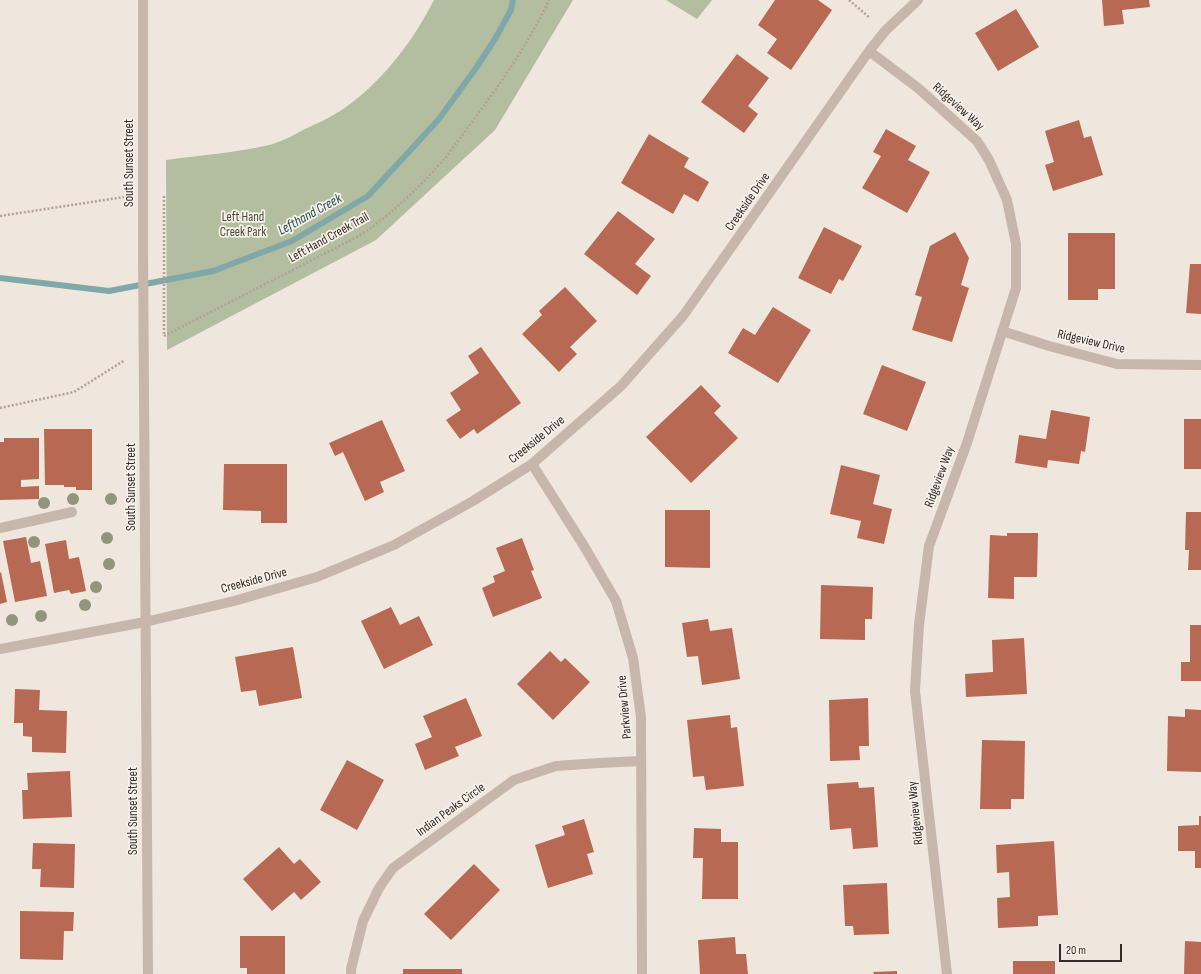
<!DOCTYPE html>
<style>
body{margin:0}
#map{position:relative;width:1201px;height:974px;overflow:hidden;background:#efe6dd;font-family:"Sofia Sans Condensed",sans-serif}
canvas{display:block}
.scale{position:absolute;left:1059px;top:944px;width:63px;height:18px;box-sizing:border-box;border:2px solid #352c29;border-top:0;padding-left:5px;font-size:12px;line-height:14px;white-space:nowrap;color:#352c29;-webkit-text-stroke:3px #f7f1e9;paint-order:stroke}
</style>
<div id="map">
<canvas width="1201" height="974"></canvas>
<div class="scale">20 m</div>
</div>
<script>
const ctx = document.querySelector('canvas').getContext('2d');
ctx.lineJoin = 'round';
function fillPath(path, color) { ctx.fillStyle = color; ctx.fill(path, 'evenodd'); }
function strokePath(path, color, width, dash) { ctx.strokeStyle = color; ctx.lineWidth = width; ctx.lineCap = dash ? 'butt' : 'round'; ctx.setLineDash(dash || []); ctx.stroke(path); }
function label(font, color, halo, rows, align = 'center') {
  ctx.font = font + ' "Sofia Sans Condensed",sans-serif'; ctx.lineWidth = 3.5; ctx.setLineDash([]); ctx.textBaseline = 'middle'; ctx.strokeStyle = halo; ctx.fillStyle = color; for (const [text, x, y, turn = 0] of rows) {
    ctx.save(); ctx.translate(x, y); ctx.rotate((+turn || 0) * Math.PI / 180); ctx.textAlign = isNaN(turn) ? turn : align; if (halo) ctx.strokeText(text, 0, 0); ctx.fillText(text, 0, 0); ctx.restore();
  }
}
const green = new Path2D(`
 M434 0H573L495 130 376 240 167 350 166 160C200 155 235 153 269 145 281 142 294 135 305 129 321 122 337 114 350 104 386 77 414 39 434 0Z
 M666 0H712L697 19Z`);
const stream = new Path2D(`
 M0 278 109 291 213 271 292 241 368 196 405 156 439 119 476 68 495 39 511 10 513 0`);
const building = new Path2D(`
 M775 0H818L832 10 791 70 767 53 777 39 758 25Z
 M1102 0H1149L1150 7 1122 10 1124 24 1104 26Z
 M1016 9 1039 47 998 71 975 33Z
 M737 54 769 78 748 106 758 114 744 133 701 102Z
 M1079 120 1084 138 1091 136 1103 175 1053 191 1045 165 1054 162 1045 131Z
 M886 129 916 146 908 160 930 172 907 213 862 188 881 156 873 152Z
 M649 134 689 158 684 167 709 182 698 202 684 194 673 214 621 183Z
 M618 211 655 239 635 264 651 276 637 295 584 254Z
 M824 227 862 246 843 281 839 279 831 294 798 278Z
 M955 232 969 258 961 285 969 288 952 342 912 330 922 297 915 295 930 246Z
 M1068 233H1115V289H1098V300H1068Z
 M1190 264H1201V314L1186 313Z
 M565 287 597 321 570 347 577 354 559 372 522 334 542 315 539 311Z
 M773 307 811 330 778 383 728 353 743 328 755 335Z
 M481 347 521 403 477 434 474 429 460 439 446 420 461 410 450 393 479 373 468 356Z
 M882 365 926 382 907 431 863 414Z
 M701 385 721 406 714 413 738 438 691 483 646 437Z
 M1051 410 1090 417 1085 452 1081 451 1079 464 1048 460 1047 468 1015 463 1019 435 1046 439Z
 M1184 419H1201V469H1184Z
 M382 420 405 471 380 482 384 492 365 501 343 452 335 456 329 443Z
 M44 429H92V490H76V487H64V485H45Z
 M4 438H39V479L21 480V487L39 486V499L0 500V442H4Z
 M224 464H287V523H261V511L223 510Z
 M841 465 880 475 873 504 892 509 884 544 857 538 861 521 830 514Z
 M665 510H710V568L665 567Z
 M1186 512H1201V570H1188L1189 550H1185Z
 M1007 533H1038L1037 577H1014V599L988 598 990 535 1007 536Z
 M26 537 31 563 40 561 47 596 15 602 3 541Z
 M522 538 534 570 531 571 542 598 493 617 482 588 495 582 493 576 505 571 496 548Z
 M66 540 69 559 79 557 86 591 71 594 69 590 54 593 45 544Z
 M1 572 7 602 0 604V573Z
 M821 585 873 587 872 619H865V640L820 639Z
 M391 607 400 625 419 616 433 645 384 669 361 621Z
 M708 619 710 631 732 628 740 679 702 685 698 656 687 657 682 623Z
 M1190 625H1201V681H1181V662H1190Z
 M1024 638 1027 694 966 697 965 674 993 672 992 640Z
 M293 647 302 698 259 706 256 690 241 692 235 657Z
 M550 651 561 662 565 658 590 682 553 720 517 684Z
 M15 689 40 690 39 710 67 711 66 753 32 752V737L23 736V723H14Z
 M466 698 482 736 455 747 459 756 425 770 415 744 432 737 423 716Z
 M868 698 869 746H859L860 760 830 761 829 700Z
 M1185 709 1201 710V772L1167 771 1168 716 1185 717Z
 M730 715 731 728 737 727 744 786 706 790 704 776 693 777 687 720Z
 M982 740 1025 741 1024 799H1011V809H980Z
 M347 760 384 780 357 830 320 810Z
 M70 771 72 817 23 819 22 790H28L27 773Z
 M858 782 859 788 874 787 878 847 853 849 851 828 830 830 827 784Z
 M1199 816H1201V868H1195V851H1178V826L1199 825Z
 M584 819 594 852 587 854 593 874 548 888 535 845 565 835 562 826Z
 M694 828 721 829V842H738V899H702L703 858H693Z
 M1054 841 1058 915 1038 916V926L998 928 997 898 1010 897 1009 872 997 873 996 845Z
 M33 843 75 844 74 888 40 887 41 869H32Z
 M279 847 294 864 300 859 321 882 301 900 294 892 272 911 243 879Z
 M474 864 500 890 451 940 424 914Z
 M887 883 889 934 854 935 853 926H845L843 885Z
 M20 911 74 912 73 931H64L63 960 20 959Z
 M240 936H285V974H247V968H240Z
 M735 937 736 954H746L748 974H700L698 940Z
 M1185 941 1201 942V974H1184Z
 M1013 961H1055V974H1013Z
 M403 969H462V974H403Z
 M897 971V974H874L873 972Z`);
const path = new Path2D(`
 M849 0 870 18
 M164 196V336L357 237C387 219 423 184 446 157 483 107 523 56 549 0
 M0 216 124 197
 M0 408 74 392 125 360`);
const minor = new Path2D(`
 M143 0V249L148 974
 M869 51 918 88 977 141 989 160 1007 200 1016 244V288L967 443 929 546 919 625 915 691 947 974
 M1002 331 1049 346 1117 364 1201 365
 M532 464 584 546 616 601 633 658 641 717 642 974
 M0 528 72 512
 M0 649 145 622 234 601 317 577 394 545 473 501 532 464 621 386 683 316 869 51 886 30 918 0
 M351 974V969L363 921 379 888 393 868 514 780 556 766 599 763 641 761`);
const trees = [
 [73,499],
 [111,499],
 [44,503],
 [107,538],
 [34,542],
 [109,564],
 [96,587],
 [85,605],
 [41,616],
 [12,620]
];
const streetNames = [
 ["Ridgeview Way",958,107,42],
 ["South Sunset Street",130,163,-90],
 ["Creekside Drive",748,202,-55],
 ["Left Hand Creek Trail",329,238,-29],
 ["Ridgeview Drive",1091,342,13],
 ["Creekside Drive",537,440,-39],
 ["Ridgeview Way",940,477,-70],
 ["South Sunset Street",132,487,-90],
 ["Creekside Drive",254,581,-15],
 ["Parkview Drive",625,707,-95],
 ["Indian Peaks Circle",451,810,-36],
 ["South Sunset Street",134,811,-90],
 ["Ridgeview Way",916,813,-96]
];
const parkNames = [
 ["Left Hand",243,218],
 ["Creek Park",243,233]
];
const waterNames = [
 ["Lefthand Creek",310,215,-29]
];
fillPath(green, '#b3bd9f');
strokePath(stream, '#80a8a9', 6);
fillPath(building, '#b86953');
strokePath(path, '#b2a195', 2.5, [2, 2]);
strokePath(minor, '#c6b6ab', 10);
ctx.fillStyle = '#92947e';
for (const [x, y] of trees) { ctx.beginPath(); ctx.arc(x, y, 6, 0, 2 * Math.PI); ctx.fill(); }
label('13px', '#352c29', '#f7f1e9', streetNames);
label('13px', '#455030', '#f7f1e9', parkNames);
label('italic 14px', '#234f51', '#f7f1e9', waterNames);
</script>
